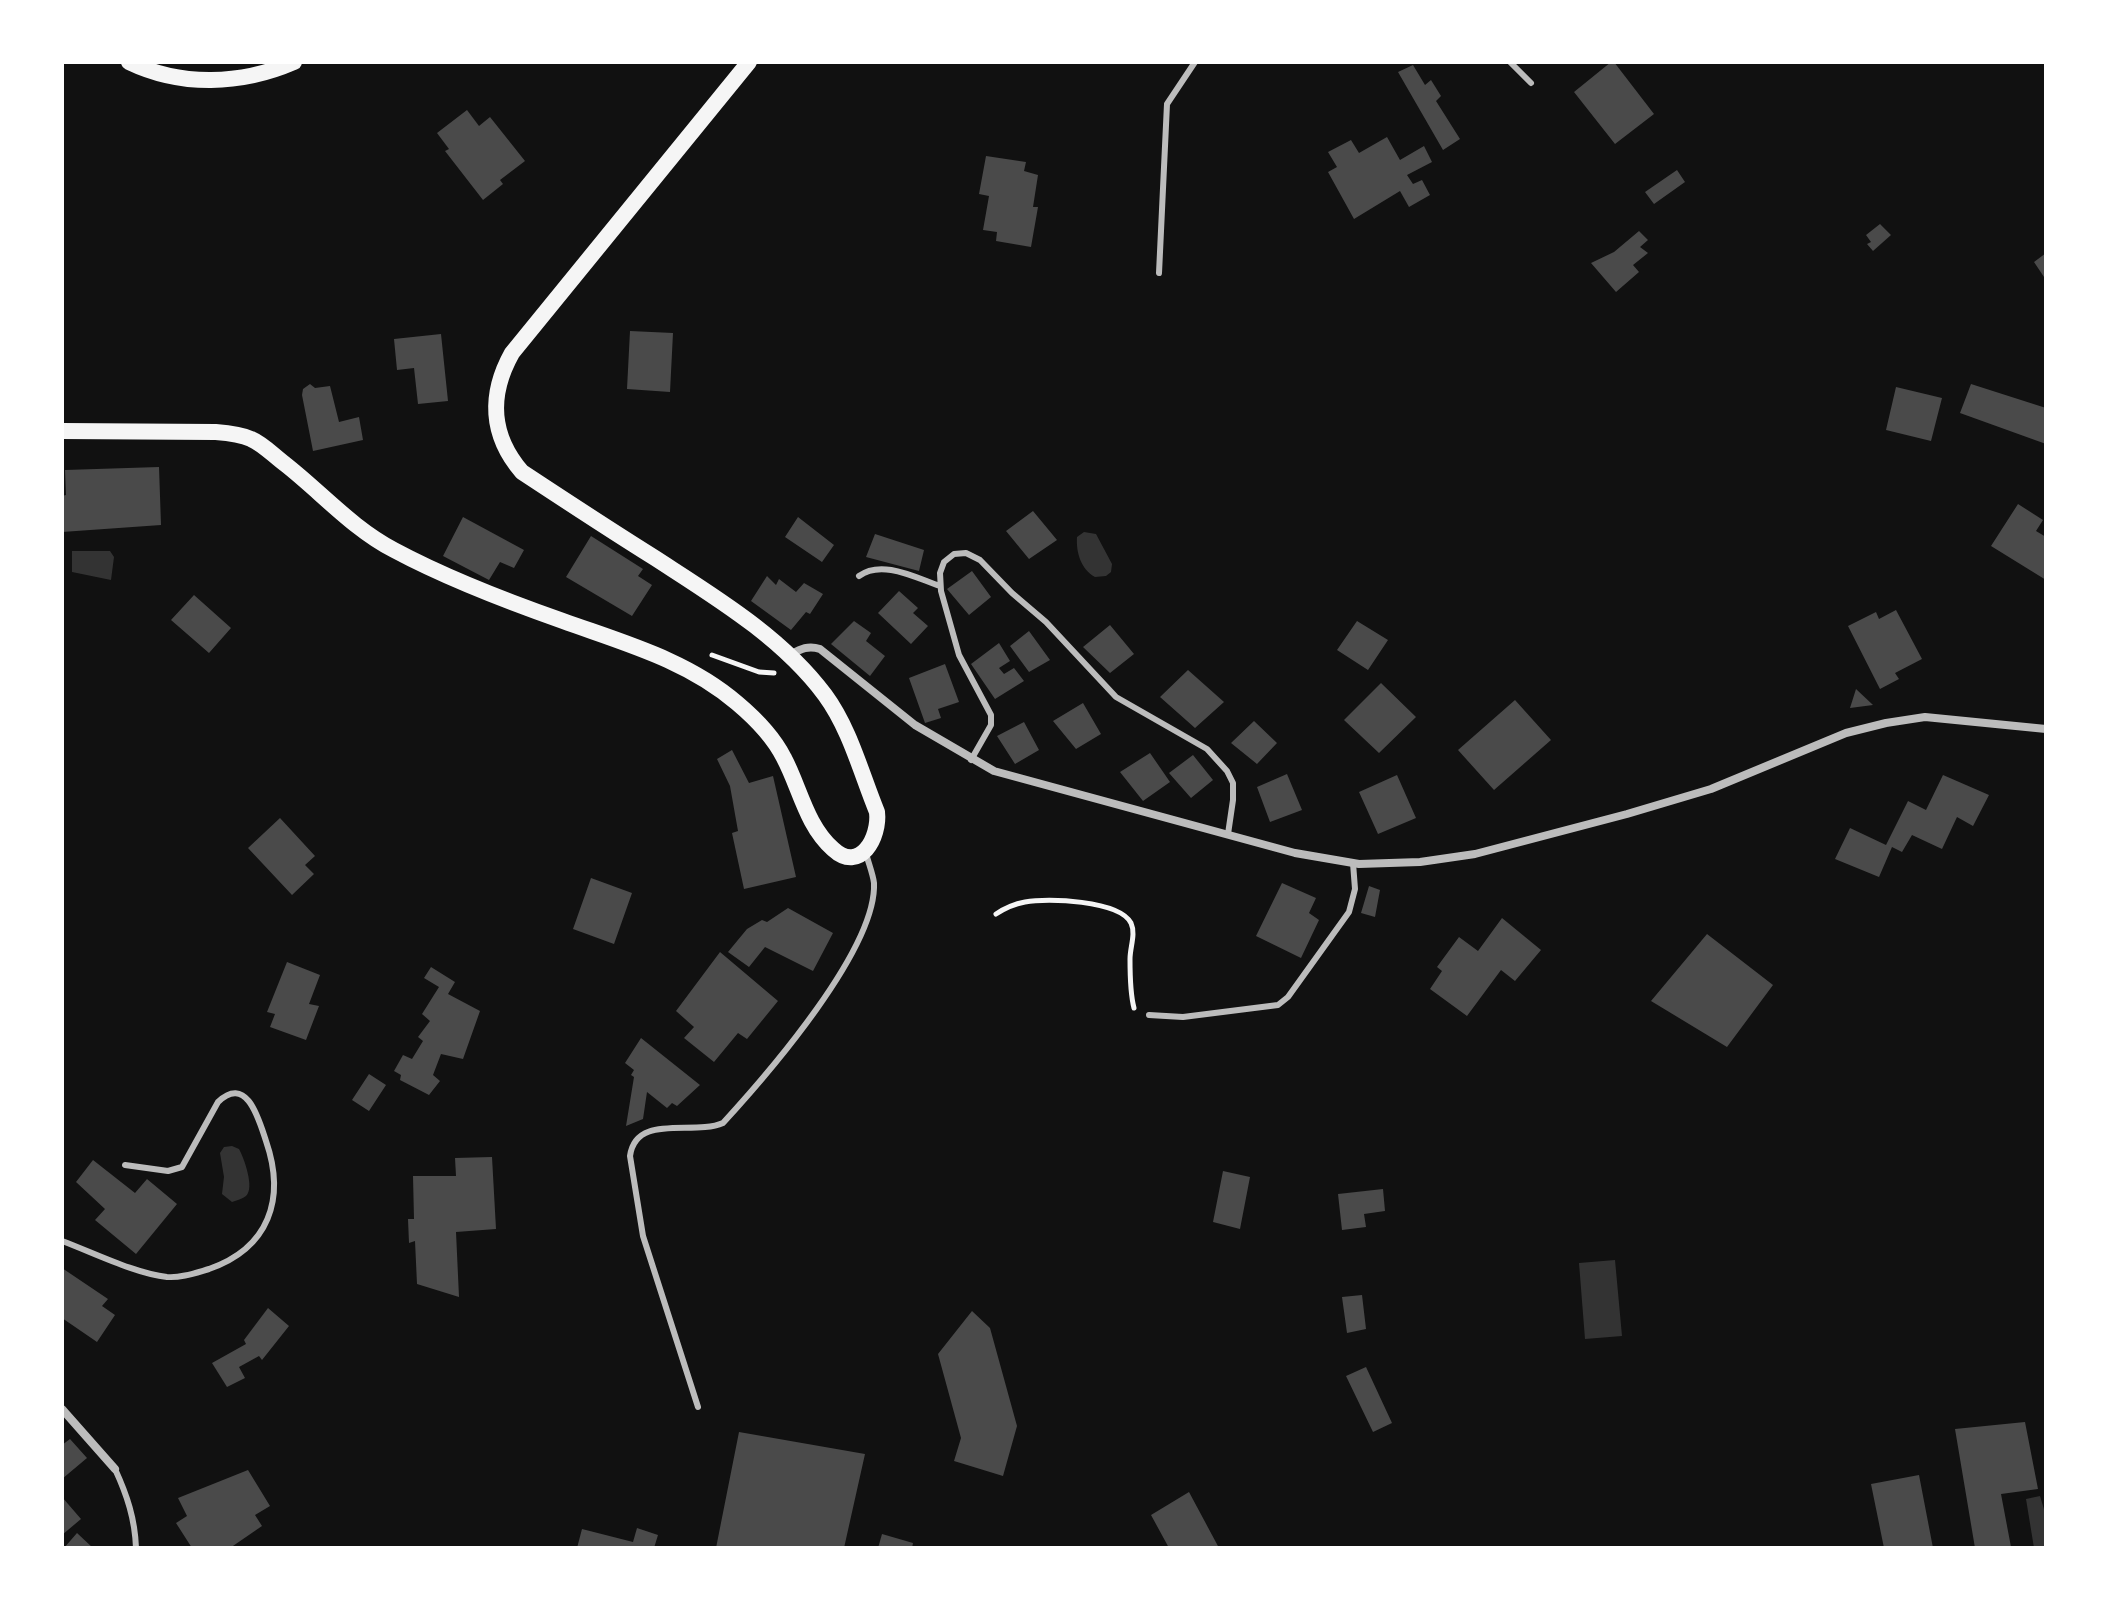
<!DOCTYPE html>
<style>
body{margin:0}
#map{position:relative;width:2108px;height:1610px;overflow:hidden;background:#111;font-family:Quicksand,sans-serif}
canvas{display:block}
.frame{position:absolute;inset:0;border:64px solid #fff;pointer-events:none}
</style>
<div id="map">
<canvas width="2108" height="1610"></canvas>
<div class="frame"></div>
</div>
<script>
const ctx = document.querySelector('canvas').getContext('2d');
ctx.lineJoin = 'round';
function fillPath(path, color) { ctx.fillStyle = color; ctx.fill(path, 'evenodd'); }
function strokePath(path, color, width, dash) { ctx.strokeStyle = color; ctx.lineWidth = width; ctx.lineCap = dash ? 'butt' : 'round'; ctx.setLineDash(dash || []); ctx.stroke(path); }
const water = new Path2D(`
 M1084 532 1096 534 1112 564 1111 572 1106 576 1095 577C1081 569 1076 553 1077 537Z
 M72 551H110L114 557 111 580 72 572Z
 M232 1146 239 1149C244 1158 255 1188 246 1196 242 1199 237 1200 232 1202L222 1194 224 1177 220 1153 224 1147Z
 M1615 1260 1622 1336 1585 1339 1579 1263Z
 M2040 1496 2046 1516V1548H2034L2026 1499Z`);
const building = new Path2D(`
 M1611 62H1614L1654 114 1615 144 1574 92Z
 M1413 65 1425 85 1431 80 1441 96 1436 101 1460 139 1443 150 1398 72Z
 M467 110 479 126 490 117 525 161 500 180 503 184 483 200 445 151 449 149 437 133Z
 M1387 137 1400 160 1424 146 1432 162 1407 175 1413 184 1422 180 1430 195 1409 207 1400 191 1354 219 1328 172 1337 167 1328 152 1351 140 1359 153Z
 M986 156 1026 162 1024 171 1038 175 1033 207H1038L1031 247 996 241 997 232 983 230 989 196 979 194Z
 M1677 170 1685 182 1654 204 1645 192Z
 M1880 224 1891 235 1873 251 1867 244 1871 242 1866 235Z
 M1639 231 1648 240 1640 247 1648 253 1633 265 1639 272 1616 292 1591 263 1614 252Z
 M2046 253V280L2034 262Z
 M630 331 673 333 670 392 627 389Z
 M441 334 448 401 418 404 414 368 397 370 394 339Z
 M310 384 315 388 330 386 339 422 359 417 363 440 313 451 302 395 303 389Z
 M1971 384 2046 408V444L1960 413Z
 M1896 387 1942 398 1931 441 1886 430Z
 M159 467 161 525 62 532V496L66 495 65 470Z
 M2018 504 2043 520 2036 531 2046 537V580L1991 546Z
 M1033 511 1057 540 1029 559 1006 531Z
 M463 517 524 550 514 568 500 562 489 580 443 556Z
 M798 517 834 545 822 562 785 537Z
 M875 534 924 550 919 571 866 557Z
 M591 536 643 569 638 576 652 585 632 616 566 577Z
 M972 571 991 597 969 615 947 589Z
 M767 576 776 585 779 579 796 592 804 583 823 594 810 614 806 612 791 630 751 601Z
 M899 591 918 608 913 613 928 626 911 644 878 613Z
 M194 595 231 628 209 653 171 620Z
 M1896 610 1922 659 1895 673 1899 679 1880 689 1848 626 1876 612 1879 619Z
 M854 621 871 633 866 641 885 656 870 676 831 644Z
 M1357 621 1388 640 1368 670 1337 650Z
 M1110 625 1134 654 1110 673 1083 647Z
 M1029 631 1050 660 1029 672 1010 646Z
 M999 643 1010 661 999 668 1004 674 1014 668 1024 681 995 699 971 664Z
 M945 664 959 702 938 709 941 718 925 723 909 678Z
 M1188 670 1224 702 1195 728 1160 697Z
 M1381 683 1416 717 1379 753 1344 720Z
 M1856 689 1873 705 1850 708Z
 M1515 700 1551 740 1494 790 1458 750Z
 M1083 703 1101 734 1076 749 1053 721Z
 M1254 721 1277 743 1257 764 1231 743Z
 M1024 722 1039 750 1015 764 997 736Z
 M732 750 749 783 773 776 796 877 744 889 732 833 738 831 730 786 717 759Z
 M1150 753 1170 782 1143 801 1120 772Z
 M1193 755 1213 780 1191 798 1169 773Z
 M1287 774 1302 810 1270 822 1257 787Z
 M1397 775 1416 818 1378 834 1359 792Z
 M1943 775 1989 795 1973 826 1957 817 1942 849 1912 835 1902 852 1892 847 1879 877 1835 859 1850 828 1886 845 1908 801 1926 810Z
 M280 818 315 856 305 865 314 874 292 895 248 848Z
 M591 878 632 893 614 944 573 929Z
 M1282 883 1316 898 1309 913 1319 920 1301 958 1256 936Z
 M1369 886 1380 890 1375 917 1361 913Z
 M788 908 833 933 813 971 765 947 749 967 728 952 747 929 762 920 767 922Z
 M1502 918 1541 950 1515 981 1501 970 1467 1016 1430 989 1442 971 1437 967 1459 937 1478 951Z
 M1707 934 1773 985 1727 1047 1651 1001Z
 M720 952 778 1001 747 1039 738 1033 714 1062 684 1038 694 1027 676 1011Z
 M287 962 320 975 309 1004 319 1006 306 1040 270 1027 275 1014 267 1012Z
 M431 967 455 982 448 994 480 1011 463 1059 441 1054 433 1075 440 1081 429 1095 400 1080 401 1075 394 1071 403 1055 412 1059 423 1041 418 1037 430 1021 422 1014 439 987 424 978Z
 M641 1038 700 1085 677 1106 672 1103 667 1108 647 1092 643 1119 626 1126 634 1077 631 1075 634 1070 625 1063Z
 M369 1074 386 1085 369 1111 352 1100Z
 M492 1157 496 1229 456 1232 459 1297 417 1284 415 1241 409 1243 408 1219H414L413 1176H456L455 1158Z
 M93 1160 135 1193 147 1179 177 1204 136 1254 95 1220 105 1209 76 1182Z
 M1223 1171 1250 1177 1240 1229 1213 1222Z
 M1383 1189 1385 1211 1364 1214 1366 1227 1342 1230 1338 1194Z
 M62 1268 108 1299 102 1306 115 1315 97 1342 62 1318Z
 M1362 1295 1366 1329 1347 1333 1342 1297Z
 M268 1308 289 1326 262 1360 259 1356 239 1367 245 1378 227 1387 212 1363 246 1344 244 1340Z
 M972 1311 990 1328 1017 1426 1003 1476 954 1461 961 1438 938 1354Z
 M1366 1367 1392 1423 1373 1432 1346 1376Z
 M2025 1422 2038 1489 2001 1494 2011 1547 1975 1548 1955 1429Z
 M739 1432 865 1454 844 1548H716Z
 M70 1439 87 1458 62 1479V1445Z
 M248 1470 270 1506 255 1515 262 1526 230 1548H192L176 1523 187 1516 178 1498Z
 M1919 1475 1933 1548H1884L1871 1484Z
 M1189 1492 1219 1548H1169L1151 1515Z
 M62 1497 81 1519 62 1535Z
 M637 1528 658 1535 654 1548H577L582 1529 633 1542Z
 M77 1533 93 1548H64Z
 M882 1534 913 1543 912 1548H878Z`);
const path = new Path2D(`
 M712 655 759 672 774 673
 M996 914C1005 908 1014 904 1025 902 1047 898 1119 900 1131 923 1136 934 1130 947 1130 959 1130 975 1130 993 1134 1008`);
const service = new Path2D(`
 M1510 62 1531 83
 M1159 273 1167 104 1195 62
 M859 576C882 559 916 578 940 586
 M971 760 991 725V715L959 655 941 591 940 573 944 562 954 554 966 553 980 560 1012 593 1046 622 1116 697 1207 749 1227 771 1233 783V800L1228 834
 M1149 1015 1183 1017 1278 1005 1288 997 1349 912 1355 889 1353 863
 M62 1241C92 1252 136 1274 167 1277 181 1278 195 1273 209 1269 269 1248 286 1199 266 1141 259 1120 247 1074 218 1102L182 1167 168 1171 125 1165
 M698 1407 643 1236 630 1156C636 1113 693 1136 723 1123 767 1075 877 949 874 883 873 874 868 862 866 853
 M115 1469C127 1495 135 1519 136 1548`);
const minor = new Path2D(`
 M790 655C801 649 808 645 820 649L915 725 994 771 1295 853 1359 864 1420 862 1475 854 1627 814 1711 789 1846 733 1886 723 1925 717 2046 729
 M62 1409 115 1469`);
const secondary = new Path2D(`
 M129 62C181 87 241 85 294 62
 M62 431 215 432C227 433 240 434 251 439 263 444 274 456 285 464 322 493 352 528 394 550 448 579 506 601 563 621 624 643 687 660 737 703 756 719 773 736 784 758 800 788 806 825 833 849 860 874 880 837 877 812 861 773 850 729 825 695 782 637 715 597 655 558 610 530 566 501 522 472 490 435 489 394 512 353L749 62`);
fillPath(water, '#333');
fillPath(building, '#4a4a4a');
strokePath(path, '#f5f5f5', 5);
strokePath(service, '#bcbcbc', 6);
strokePath(minor, '#bcbcbc', 8);
strokePath(secondary, '#f5f5f5', 16);
</script>
